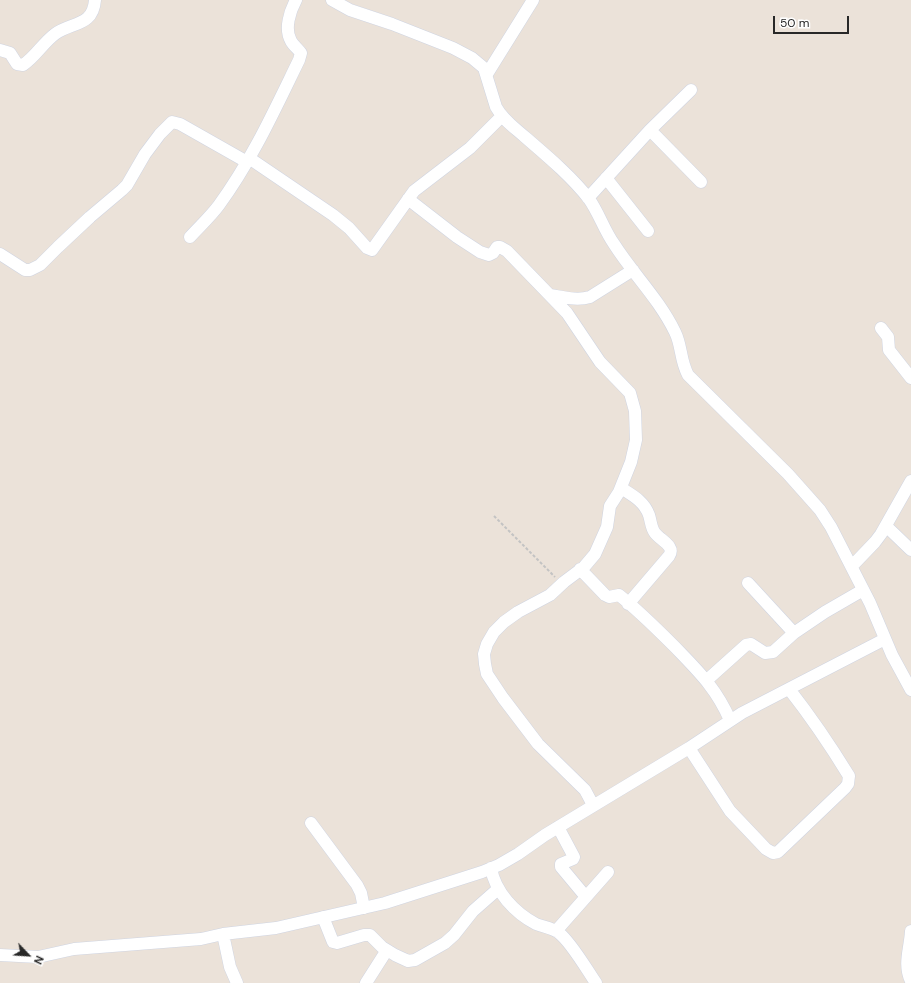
<!DOCTYPE html>
<style>
body{margin:0}
#map{position:relative;width:911px;height:983px;overflow:hidden;background:#ebe2d9;font-family:"DM Sans",sans-serif}
canvas{display:block}
.north{position:absolute;left:8px;top:935px;width:40px;height:40px;-webkit-text-stroke:3px #fff;paint-order:stroke;rotate:115deg;font-size:11px;font-weight:700;line-height:16px;text-align:center;color:#282828}
.north::after{content:'';display:block;margin:auto;width:14px;height:18px;background:#282828;clip-path:polygon(50% 0,100% 100%,50% 72%,0 100%)}
.scale{position:absolute;left:773px;top:16px;width:76px;height:18px;box-sizing:border-box;border:2px solid #282828;border-top:0;padding-left:5px;font-size:12px;line-height:14px;white-space:nowrap;color:#282828;-webkit-text-stroke:3px #fff;paint-order:stroke}
</style>
<div id="map">
<canvas width="911" height="983"></canvas>
<div class="north">N</div>
<div class="scale">50 m</div>
</div>
<script>
const ctx = document.querySelector('canvas').getContext('2d');
ctx.lineJoin = 'round';
function strokePath(path, color, width, dash) { ctx.strokeStyle = color; ctx.lineWidth = width; ctx.lineCap = dash ? 'butt' : 'round'; ctx.setLineDash(dash || []); ctx.stroke(path); }
const path = new Path2D(`
 M494 516 555 577`);
const minor = new Path2D(`
 M332 0 350 10 392 24 453 48 472 58 484 68 496 107C503 120 515 128 525 137 547 156 571 176 589 199 599 213 604 230 614 244 633 274 659 299 675 332 682 346 680 360 688 375L788 474 820 510 831 527 870 603 892 655 911 690
 M0 50 10 53 17 64 23 65C35 57 43 43 55 34 71 22 93 27 95 0
 M487 74 533 0
 M650 130 701 182
 M249 158 333 215 349 228 367 248 372 250 414 191 470 148 502 116
 M606 178 648 231
 M588 198 650 130 691 90
 M408 199 457 237 480 252 489 255 493 253 497 247H500L507 251 567 313 600 362 630 393 635 411 636 440 631 462 619 492 610 506 607 527 595 554 584 567 564 582 550 595 518 612 504 622 494 632 487 644 484 654 485 664 487 674 503 698 538 744 585 790 593 805
 M190 237C200 226 211 216 219 205 252 160 275 109 299 60L301 53C298 49 293 45 291 41 284 29 290 11 296 0
 M0 254 25 270H30L40 265 58 247 90 217 122 190 127 185 145 154 160 134 172 122 180 124 247 162
 M550 295C563 297 577 301 590 297L633 270
 M881 328 888 337 889 350 911 378
 M621 488C632 495 644 501 649 515 651 521 651 528 655 533 660 540 676 546 669 556L628 604
 M886 526 911 550
 M852 566 875 542 881 534 911 481
 M580 569 605 595 609 597 619 595C639 611 657 629 675 647 699 672 716 688 730 720
 M748 583 794 633
 M707 680 746 645 751 644 765 653 773 652 794 633 825 612 863 590
 M689 748 730 811 766 849 773 853 778 852 845 788 848 784 849 776C830 745 811 717 789 689
 M311 823 357 885 361 893 364 908
 M558 827 574 857 573 859 561 864V867L586 897
 M491 868C495 892 515 913 536 924 544 927 553 928 559 933 571 942 587 970 596 983
 M323 917 333 942 337 943 364 935H370L382 947 395 955 408 961 415 960 445 943 454 935 473 911 498 889
 M556 931 608 872
 M911 931C910 949 903 964 911 981
 M223 934 230 967 237 983
 M0 955 38 957 74 949 201 939 223 934 276 928 385 903 482 872 499 865 518 854 545 835 689 748 742 713 885 639
 M366 983 387 950`);
strokePath(minor, '#cfd4e1', 13);
strokePath(path, '#c3c3c3', 2, [3, 2]);
strokePath(minor, '#fff', 12);
</script>
